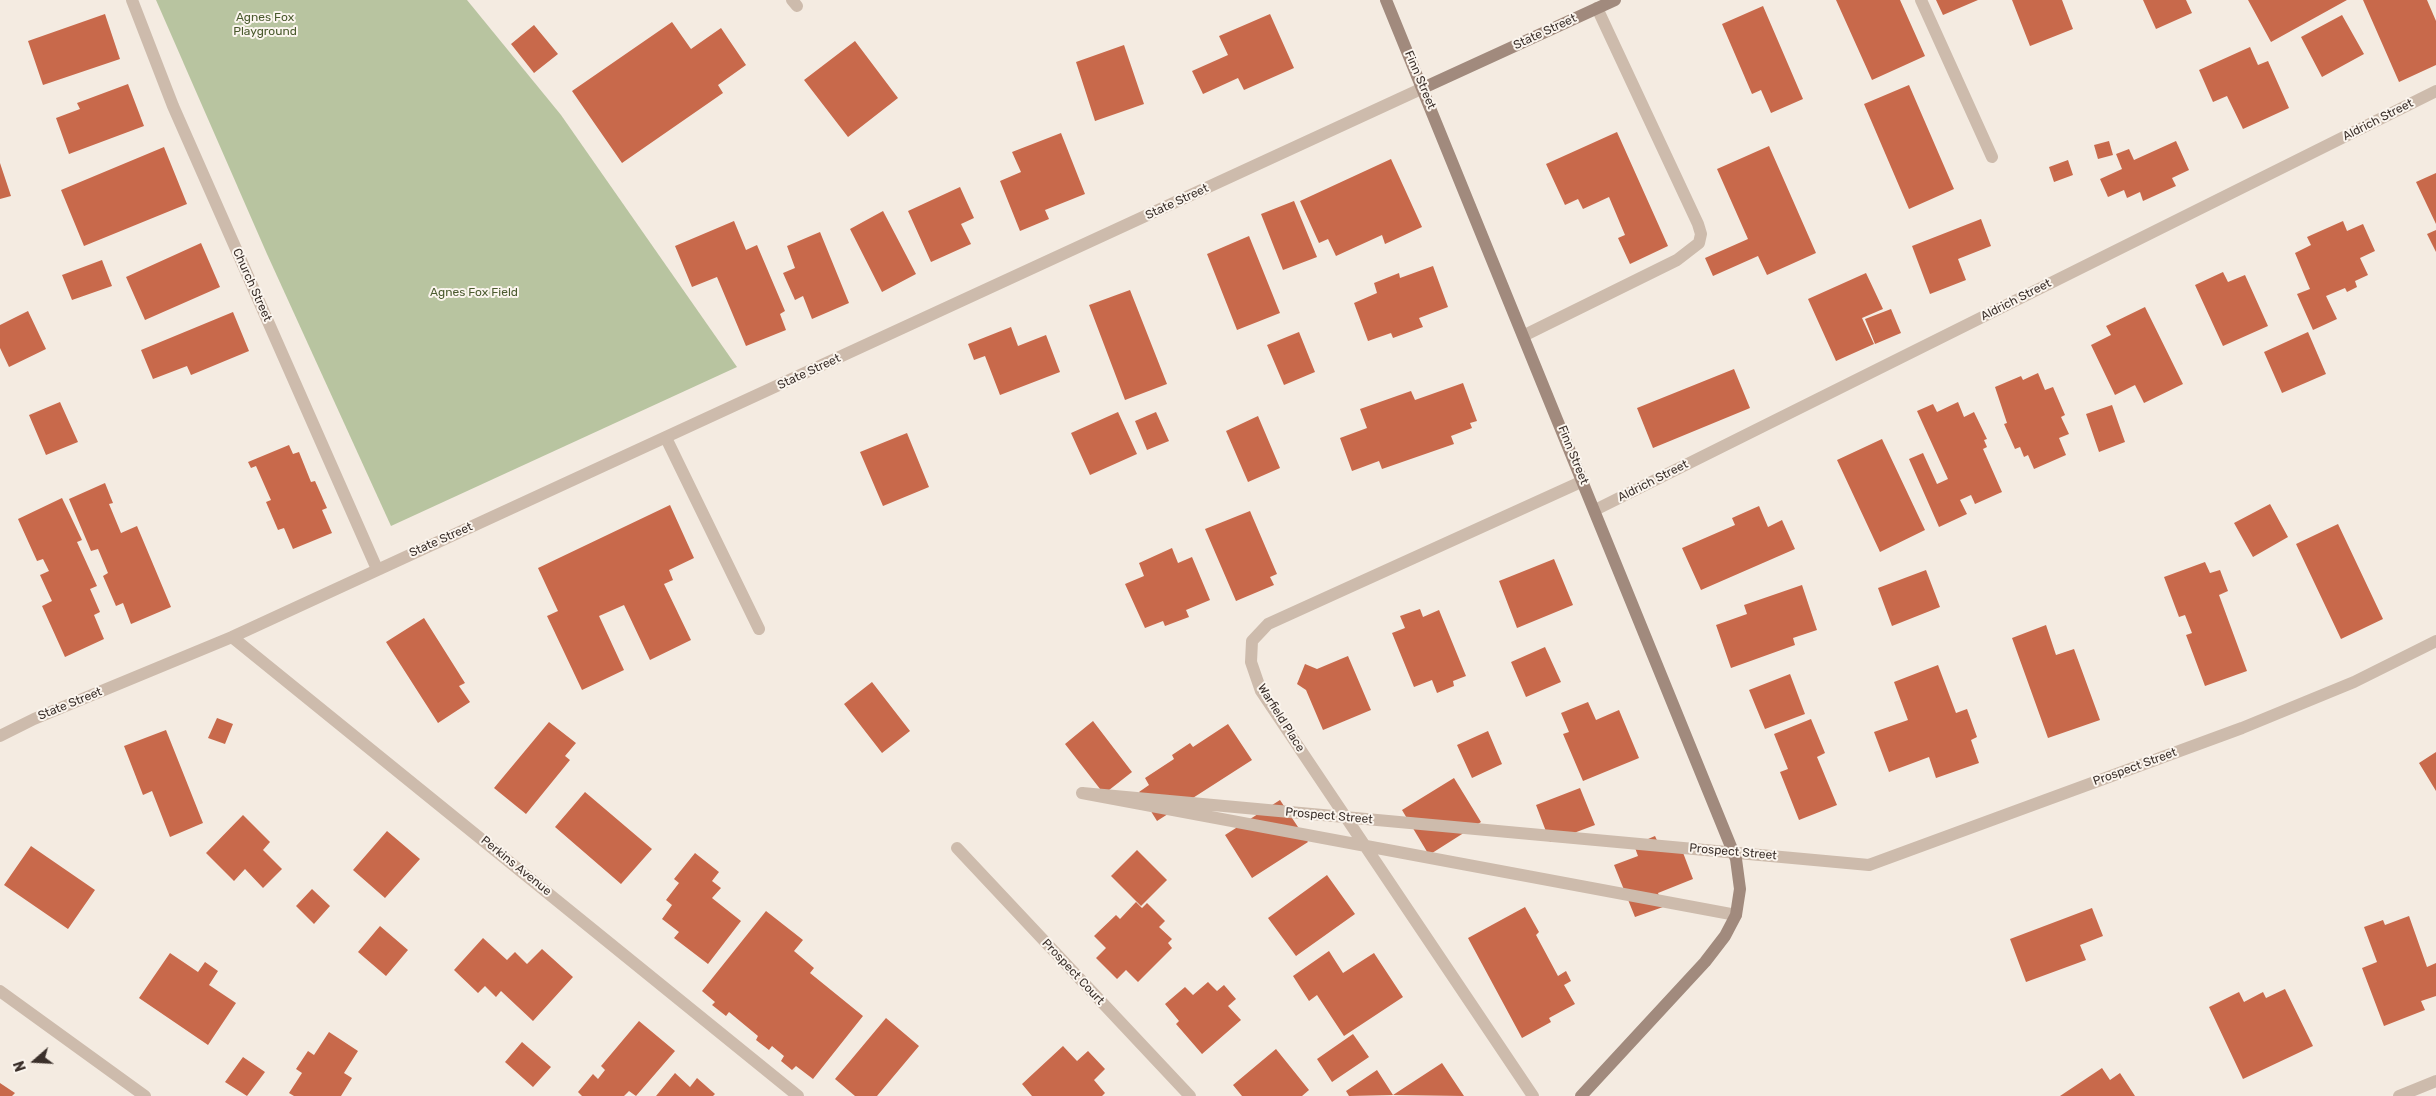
<!DOCTYPE html>
<style>
body{margin:0}
#map{position:relative;width:2436px;height:1096px;overflow:hidden;background:#f4ebe1;font-family:Rubik,sans-serif}
canvas{display:block}
.north{position:absolute;left:10px;top:1036px;width:50px;height:50px;-webkit-text-stroke:4px #fbf5ee;paint-order:stroke;rotate:251deg;font-size:14px;font-weight:700;line-height:20px;text-align:center;color:#3b302b}
.north::after{content:'';display:block;margin:auto;width:18px;height:22px;background:#3b302b;clip-path:polygon(50% 0,100% 100%,50% 72%,0 100%)}
</style>
<div id="map">
<canvas width="2436" height="1096"></canvas>
<div class="north">N</div>
</div>
<script>
const ctx = document.querySelector('canvas').getContext('2d');
ctx.lineJoin = 'round';
function fillPath(path, color) { ctx.fillStyle = color; ctx.fill(path, 'evenodd'); }
function strokePath(path, color, width, dash) { ctx.strokeStyle = color; ctx.lineWidth = width; ctx.lineCap = dash ? 'butt' : 'round'; ctx.setLineDash(dash || []); ctx.stroke(path); }
function label(font, color, halo, rows, align = 'center') {
  ctx.font = font + ' Rubik,sans-serif'; ctx.lineWidth = 4; ctx.setLineDash([]); ctx.textBaseline = 'middle'; ctx.strokeStyle = halo; ctx.fillStyle = color; for (const [text, x, y, turn = 0] of rows) {
    ctx.save(); ctx.translate(x, y); ctx.rotate((+turn || 0) * Math.PI / 180); ctx.textAlign = isNaN(turn) ? turn : align; if (halo) ctx.strokeText(text, 0, 0); ctx.fillText(text, 0, 0); ctx.restore();
  }
}
const green = new Path2D(`
 M156 0H467L561 115 737 367 391 526 267 254Z`);
const building = new Path2D(`
 M1836 0H1900L1925 56 1872 80Z
 M1936 0H1978L1943 15Z
 M2012 0H2062L2073 29 2030 46Z
 M2143 0H2186L2192 13 2156 29Z
 M2248 0H2347L2271 42Z
 M2363 0H2427L2436 21V65L2399 82Z
 M1763 6 1803 99 1771 113 1761 90 1752 94 1722 24Z
 M105 14 120 59 43 85 28 41Z
 M1270 14 1294 68 1244 90 1238 78 1203 94 1192 71 1228 55 1219 36Z
 M2342 15 2364 54 2322 77 2301 37Z
 M672 22 691 49 721 28 746 65 718 85 723 93 622 163 572 91Z
 M534 25 558 54 534 73 511 44Z
 M855 41 898 98 848 137 804 80Z
 M1124 45 1144 104 1095 121 1076 62Z
 M2250 47 2258 65 2268 61 2289 108 2243 129 2227 96 2213 102 2199 70Z
 M128 84 144 126 69 154 56 118 80 109 77 103Z
 M1909 85 1954 189 1909 209 1864 104Z
 M1617 132 1668 246 1630 264 1618 238 1625 235 1609 197 1583 209 1578 199 1565 205 1546 164Z
 M1061 133 1085 194 1045 210 1049 219 1020 231 1000 181 1021 172 1012 152Z
 M2109 141 2113 155 2098 159 2094 145Z
 M2176 141 2189 170 2172 178 2176 186 2143 201 2140 192 2127 198 2124 190 2108 197 2100 179 2122 169 2116 154 2129 149 2134 160Z
 M1769 146 1816 253 1767 275 1758 256 1713 276 1705 258 1748 239 1717 169Z
 M164 147 187 204 84 246 61 190Z
 M1391 159 1422 227 1385 244 1382 235 1336 256 1328 239 1319 243 1300 201Z
 M2068 160 2073 175 2054 182 2049 167Z
 M0 163 11 196 0 199Z
 M2436 173V224L2416 182Z
 M960 187 974 218 961 224 971 244 931 262 908 211Z
 M1294 201 1317 257 1283 270 1261 214Z
 M883 211 916 274 882 292 850 229Z
 M1981 219 1991 246 1958 259 1966 280 1930 294 1912 246Z
 M734 221 746 250 757 245 785 311 780 314 786 330 746 346 717 277 692 287 675 246Z
 M2343 221 2347 231 2363 224 2375 251 2360 258 2368 275 2355 281 2357 287 2347 292 2345 288 2326 296 2337 319 2313 330 2297 294 2310 289 2295 253 2311 245 2307 237Z
 M2436 230V252L2427 234Z
 M820 232 849 303 812 319 803 296 795 300 783 273 795 268 787 246Z
 M1249 236 1280 313 1237 330 1207 254Z
 M201 243 220 287 145 320 126 277Z
 M102 260 112 286 72 300 62 275Z
 M1433 266 1448 307 1419 318 1423 327 1393 338 1391 333 1368 341 1354 303 1377 293 1374 283 1399 273 1400 278Z
 M2223 272 2228 282 2245 275 2268 326 2223 346 2195 285Z
 M1866 273 1883 309 1862 318 1874 344 1836 361 1808 299Z
 M1130 290 1167 384 1125 400 1089 305Z
 M2145 307 2183 384 2144 403 2135 385 2115 395 2091 345 2111 335 2106 326Z
 M1891 309 1901 333 1875 344 1865 319Z
 M28 311 46 349 9 367 0 348V325Z
 M233 312 249 351 191 375 187 366 153 379 141 350Z
 M1011 327 1018 346 1046 335 1060 372 1000 395 985 356 974 360 968 344Z
 M1299 332 1315 372 1284 385 1267 345Z
 M2308 332 2326 374 2282 393 2264 352Z
 M1734 369 1750 408 1653 448 1637 408Z
 M2038 373 2045 390 2053 387 2065 415 2061 417 2069 434 2059 438 2066 455 2034 469 2028 455 2024 457 2020 447 2015 449 2004 424 2007 423 1995 387 2021 376 2023 380Z
 M1463 383 1477 421 1470 423 1472 428 1451 436 1454 444 1382 469 1379 461 1352 471 1340 438 1367 428 1360 409 1411 391 1415 400Z
 M60 402 78 442 46 455 29 415Z
 M1958 402 1964 417 1974 412 1987 439 1984 440 1987 447 1983 449 2002 492 1975 504 1971 495 1960 500 1967 514 1939 527 1909 459 1923 453 1937 484 1948 479 1917 411 1933 404 1937 412Z
 M2112 405 2125 442 2099 452 2086 414Z
 M1118 412 1137 454 1090 475 1071 433Z
 M1156 412 1169 441 1147 450 1135 421Z
 M1258 416 1280 468 1248 482 1226 431Z
 M907 433 929 487 883 506 860 452Z
 M1882 439 1925 530 1880 552 1837 460Z
 M289 445 293 454 299 452 311 482 315 481 327 508 322 510 332 533 293 549 284 528 278 530 266 502 271 500 256 466 251 468 248 462Z
 M105 483 113 503 109 504 121 533 137 526 171 607 131 624 123 603 116 606 103 576 108 573 98 549 91 551 69 499Z
 M62 498 82 540 77 542 97 586 90 589 100 612 94 615 104 639 65 657 42 606 52 601 40 575 49 571 43 559 37 561 18 519Z
 M2270 504 2288 537 2253 557 2234 523Z
 M670 505 694 558 669 570 673 580 664 584 691 640 650 660 624 605 599 616 624 670 582 690 547 616 558 611 538 568Z
 M1759 506 1768 527 1782 520 1795 549 1701 590 1682 548 1735 525 1732 518Z
 M1250 511 1277 574 1270 577 1274 585 1236 601 1205 529Z
 M2338 524 2383 619 2341 639 2296 544Z
 M1172 548 1178 563 1192 557 1210 600 1186 610 1189 617 1165 626 1163 621 1145 628 1125 584 1144 576 1139 563Z
 M1554 559 1573 605 1517 628 1499 581Z
 M2205 562 2210 573 2220 570 2228 591 2219 595 2247 671 2205 686 2186 635 2192 633 2185 615 2179 617 2164 577Z
 M1926 570 1940 607 1892 626 1878 588Z
 M1802 585 1817 630 1793 638 1795 645 1731 668 1716 625 1747 614 1744 605Z
 M1420 609 1423 617 1439 610 1466 676 1453 681 1454 686 1437 693 1432 680 1414 687 1392 633 1405 628 1400 616Z
 M424 618 465 683 459 686 470 702 438 723 386 642Z
 M2046 625 2056 655 2074 649 2100 720 2048 738 2012 638Z
 M1545 647 1561 682 1526 697 1511 662Z
 M1348 656 1371 710 1323 730 1306 690 1297 684 1305 664 1317 669Z
 M1938 665 1956 713 1967 709 1977 737 1971 740 1979 763 1936 778 1929 757 1889 772 1874 732 1908 720 1894 682Z
 M1790 674 1805 714 1765 729 1749 690Z
 M872 682 910 731 882 753 844 704Z
 M1588 702 1596 720 1619 710 1639 758 1583 781 1563 734 1569 732 1561 713Z
 M217 718 233 724 225 744 208 738Z
 M1811 719 1825 753 1817 757 1837 805 1799 820 1780 772 1788 769 1774 734Z
 M1093 721 1132 772 1104 794 1065 744Z
 M549 722 576 743 565 756 570 760 526 814 494 788Z
 M1228 724 1252 760 1157 821 1139 792 1149 785 1145 778 1174 759 1172 755 1190 743 1193 747Z
 M166 730 203 823 170 837 152 791 143 795 124 746Z
 M1488 731 1502 764 1472 778 1457 745Z
 M2436 752V791L2419 763Z
 M1454 778 1481 822 1429 855 1402 810Z
 M1580 788 1595 825 1550 842 1536 805Z
 M585 792 652 849 621 884 555 827Z
 M1280 800 1308 842 1252 878 1225 835Z
 M243 815 270 842 263 850 282 869 263 888 245 869 234 881 206 853Z
 M387 831 420 859 385 898 353 870Z
 M1655 836 1661 849 1679 842 1693 879 1658 893 1663 907 1635 917 1614 865 1638 856 1634 845Z
 M31 846 95 890 68 929 4 885Z
 M1137 850 1167 880 1141 906 1111 876Z
 M695 853 719 872 712 881 721 888 712 898 741 921 708 964 674 938 679 932 662 919 672 905 666 900 679 883 674 879Z
 M1327 875 1355 914 1296 956 1268 918Z
 M312 889 330 906 314 924 296 906Z
 M1136 902 1142 908 1147 903 1165 921 1159 927 1172 939 1168 943 1172 948 1138 982 1126 970 1117 979 1096 958 1106 948 1094 936 1116 915 1120 919Z
 M1525 907 1539 932 1536 935 1558 976 1566 971 1571 981 1564 985 1575 1004 1549 1018 1551 1022 1522 1038 1468 938Z
 M2092 908 2103 936 2080 945 2086 960 2026 982 2010 939Z
 M766 911 803 940 794 951 814 968 810 973 863 1016 813 1079 796 1066 792 1070 781 1061 784 1056 772 1046 769 1050 756 1040 758 1036 729 1012 726 1016 712 1005 715 1002 702 991Z
 M2409 916 2427 967 2436 963V996L2421 1001 2425 1010 2384 1026 2362 968 2377 962 2364 927 2383 920 2385 925Z
 M380 926 408 950 386 976 358 952Z
 M483 938 507 960 515 952 527 964 542 949 573 977 533 1021 501 991 496 997 485 986 478 993 454 970Z
 M1329 951 1343 973 1374 953 1403 997 1344 1036 1317 995 1309 1001 1293 976Z
 M170 953 198 972 205 962 218 971 209 985 236 1003 208 1045 139 998Z
 M1208 982 1217 991 1224 985 1236 999 1228 1006 1241 1020 1202 1054 1176 1024 1179 1021 1165 1004 1185 987 1193 995Z
 M2285 989 2313 1046 2243 1079 2209 1007 2239 992 2244 1002 2263 992 2266 998Z
 M886 1018 919 1046 877 1096H855L835 1079Z
 M639 1021 675 1051 636 1096 629 1091 624 1096H582L578 1092 593 1074 598 1079 605 1070 601 1066Z
 M329 1032 358 1051 344 1073 352 1078 341 1096H294L289 1093 302 1073 296 1069 308 1051 314 1055Z
 M1353 1034 1369 1057 1332 1082 1317 1059Z
 M522 1042 551 1067 533 1087 505 1062Z
 M1063 1046 1077 1061 1088 1051 1105 1069 1094 1080 1105 1093 1102 1096H1032L1022 1084Z
 M1276 1049 1309 1090 1302 1096H1242L1233 1085Z
 M243 1057 265 1072 247 1096 225 1082Z
 M1442 1063 1464 1096 1393 1095Z
 M2102 1068 2110 1080 2120 1073 2135 1096H2060Z
 M1377 1070 1393 1095 1349 1096 1346 1091Z
 M675 1073 690 1087 697 1078 715 1094 713 1096H656Z
 M0 1083 15 1093 12 1096H0Z`);
const lane = new Path2D(`
 M1921 0 1992 157
 M1525 335 1677 260 1699 243 1701 234 1698 224 1597 8
 M666 438 759 629`);
const street = new Path2D(`
 M132 0 173 106 377 569
 M792 0 797 6
 M1595 510 2436 91
 M232 637 798 1096
 M0 736 34 719 232 637 1423 88
 M957 848 1190 1096
 M1736 915 1082 793 1869 865 2242 728 2354 682 2436 641
 M0 991 145 1096
 M1533 1096 1261 691 1251 662 1252 641 1268 624 1583 481
 M2399 1096 2436 1081`);
const secondary = new Path2D(`
 M1386 0 1736 859 1740 889 1736 915 1725 936 1705 962 1581 1096
 M1423 88 1615 0`);
const parkNames = [
 ["Agnes Fox",265,18],
 ["Playground",265,32],
 ["Agnes Fox Field",474,293]
];
const streetNames = [
 ["State Street",1545,32,-25],
 ["Finn Street",1420,80,67],
 ["Aldrich Street",2378,120,-27],
 ["State Street",1177,202,-25],
 ["Church Street",252,285,66],
 ["Aldrich Street",2016,300,-27],
 ["State Street",809,372,-25],
 ["Finn Street",1573,455,68],
 ["Aldrich Street",1653,481,-27],
 ["State Street",441,540,-24],
 ["State Street",70,704,-22],
 ["Warfield Place",1281,718,58],
 ["Prospect Street",2135,767,-20],
 ["Prospect Street",1329,816,5],
 ["Prospect Street",1733,852,5],
 ["Perkins Avenue",516,866,39],
 ["Prospect Court",1073,972,47]
];
fillPath(green, '#b8c4a0');
fillPath(building, '#c8694b');
strokePath(lane, '#cdbbac', 12);
strokePath(street, '#cdbbac', 12);
strokePath(secondary, '#a18a7d', 12);
label('12px', '#4a5a2e', '#fbf5ee', parkNames);
label('12px', '#3b302b', '#fbf5ee', streetNames);
</script>
